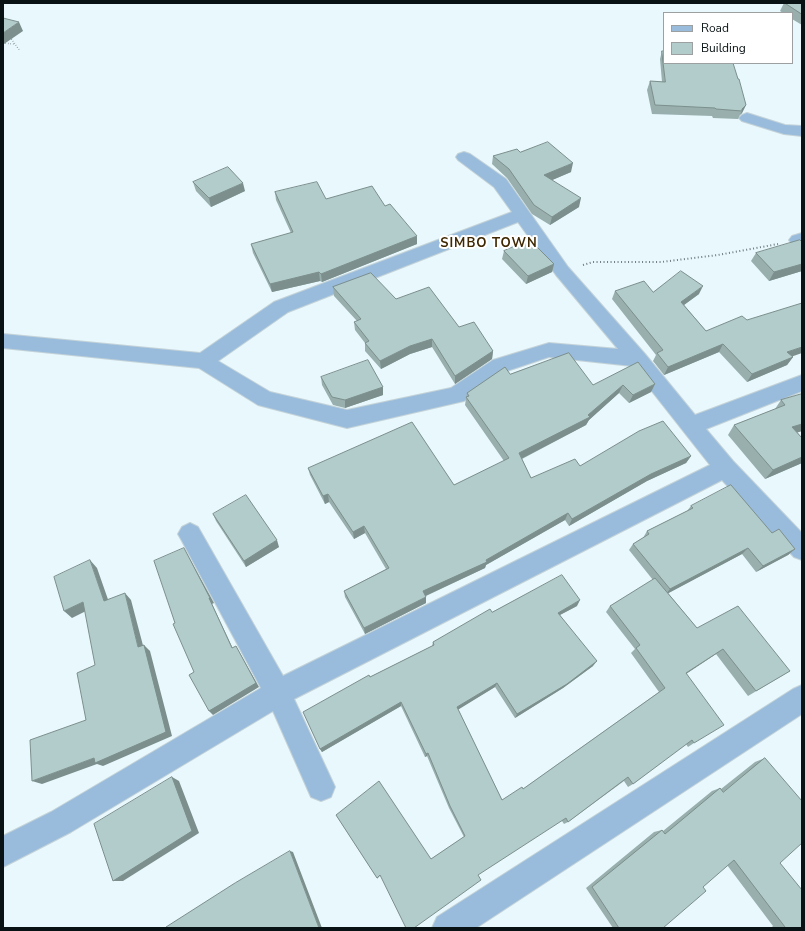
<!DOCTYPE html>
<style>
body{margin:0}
#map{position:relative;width:805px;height:931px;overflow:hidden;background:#e8f8fd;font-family:"Nunito Sans",sans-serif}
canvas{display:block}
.frame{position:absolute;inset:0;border:4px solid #081113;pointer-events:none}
.legend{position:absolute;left:663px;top:12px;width:130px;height:52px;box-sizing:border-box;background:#fff;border:1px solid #9ca0a1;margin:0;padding:5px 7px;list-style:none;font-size:12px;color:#081113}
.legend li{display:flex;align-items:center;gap:8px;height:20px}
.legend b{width:20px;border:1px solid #9ca0a1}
</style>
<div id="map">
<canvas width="805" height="931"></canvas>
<div class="frame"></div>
<ul class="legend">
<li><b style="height:5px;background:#9abcdc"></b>Road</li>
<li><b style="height:11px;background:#b1ccca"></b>Building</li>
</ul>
</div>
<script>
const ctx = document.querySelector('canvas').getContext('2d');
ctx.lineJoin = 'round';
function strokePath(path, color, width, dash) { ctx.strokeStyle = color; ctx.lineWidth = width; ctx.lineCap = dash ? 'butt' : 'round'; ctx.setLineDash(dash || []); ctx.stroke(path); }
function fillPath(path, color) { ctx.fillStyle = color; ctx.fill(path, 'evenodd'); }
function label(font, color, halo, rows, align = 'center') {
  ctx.font = font + ' "Nunito Sans",sans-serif'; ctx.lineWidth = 4; ctx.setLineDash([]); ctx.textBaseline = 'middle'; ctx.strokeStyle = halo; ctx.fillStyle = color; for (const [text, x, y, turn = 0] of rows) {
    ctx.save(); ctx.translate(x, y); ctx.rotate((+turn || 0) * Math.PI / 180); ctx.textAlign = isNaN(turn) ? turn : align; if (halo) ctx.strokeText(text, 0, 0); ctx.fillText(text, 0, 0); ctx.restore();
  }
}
const pathFar1 = new Path2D(`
 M10 37 20 51
 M3 43 14 44`);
const path = new Path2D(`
 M583 265 593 262H661L718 255 778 244`);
const street = new Path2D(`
 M747 113 785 125 802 126V136L784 134 742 121 739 118 742 115Z
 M464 152 470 154 506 179 568 267 645 354 695 415 802 375V391L706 429 733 461 802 533V560L794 557 722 480 294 699 335 787 331 797 321 801 311 797 273 711 71 832 3 867V836L51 812 261 688 182 541 178 534 182 527 190 523 198 527 283 676 710 465 632 366 549 357 507 371 464 401 347 428 258 405 199 368 3 348V334L200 353 274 302 512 212 494 187 458 160 456 157 458 154ZM518 222 556 275 618 349 549 343 493 360 451 388 347 410 270 392 218 361 288 312Z
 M802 233V250L796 248 789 240 792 236Z
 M802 685V714L476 928H432L437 917 793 689Z`);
const wall = new Path2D(`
 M784 3H802V25L792 19V13H783L780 11Z
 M662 51 746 105 742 113 740 115 738 119 713 118 712 116 652 114 647 90 650 81 662 82 660 59Z
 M520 152 571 172 552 180 579 207 550 225 532 214 507 178 492 164 493 156Z
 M193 182 245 191 211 207 196 191Z
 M275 192 326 199 385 206 417 244 322 282 320 281 272 292 253 253 251 244 291 233 276 200Z
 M802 242V271L769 281 751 261 756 253Z
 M504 251 554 264 552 272 526 284 502 259Z
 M333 287 396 299 459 327 493 351 492 359 455 384 432 347 410 354 381 369 365 351V343L355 330 354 322 357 321 334 296Z
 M615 291 653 292 699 294 684 305 706 331 747 320 793 357 787 365 747 382 719 352 664 375 653 361 656 355 612 299Z
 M510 374 593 385 655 384 651 392 629 403 619 393 589 420 586 425 522 459 531 478 580 466 691 456 686 463 647 481 569 526 565 520 486 565 485 568 426 596V603L365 634 345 597 344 591 386 569 365 533 354 539 329 502 325 504 310 475 308 468 454 485 504 461 465 405 467 393Z
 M321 377 383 387V395L345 408 333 405 322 385Z
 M802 394V431L797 432 802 438V463L765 479 728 435 734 425 775 409 781 400Z
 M691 506 772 533 795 549 788 555 756 572 742 554 668 593 697 628 790 671 748 696 716 654 687 673 694 743 688 747 686 744 633 784 628 787 624 781 568 822 564 824 562 821 380 876 377 879V878L336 815 431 859 464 837 449 808 427 756 425 757 401 706 322 752 320 749 370 677 432 646 433 642 492 612 577 606 560 615 593 666 563 688 515 718 495 687 458 709 502 800 523 789 659 692 631 653 635 649 606 612 610 606 653 580 629 550 633 544 643 538 647 531 687 511Z
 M213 514 279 547 246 567 216 521Z
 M765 758 780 863 802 928H771L773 926 727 865 703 887 663 928H613L586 888 654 832 662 830 663 831 712 791 720 788 721 789 755 762Z`);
const shadedWall = new Path2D(`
 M19 22 23 31 4 44 3 42V33Z
 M746 105 742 113 740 115 742 111V109Z
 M573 163 571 172 543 184 544 175Z
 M243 183 245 191 211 207 209 198Z
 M581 198 579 207 550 225 552 217Z
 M417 236V244L322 282 321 274Z
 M554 264 552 272 526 284 528 276Z
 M802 264V271L769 281 774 272Z
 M319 272 320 281 272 292 270 284Z
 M703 286 699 294 677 310 681 302Z
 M432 339V347L410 354 381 369 380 361 410 346Z
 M723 344 719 352 664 375 668 367Z
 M802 347V353L782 360 787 352Z
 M493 351 492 359 455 384V376Z
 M793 357 787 365 747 382 752 374Z
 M655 384 651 392 629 403 633 395Z
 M623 385 619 393 589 420 586 425 517 461 519 453 588 415Z
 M383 387V395L345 408V400Z
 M802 424V431L784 437 792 427Z
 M691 456 686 463 647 481 569 526 572 519 651 474Z
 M802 457V463L765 479 773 470Z
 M328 494 329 502 325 504 323 496Z
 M568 513 565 520 486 565 485 568 423 597V591L486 560Z
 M364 526 365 533 354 539 353 532Z
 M277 540 279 547 246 567 244 561Z
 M184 548 214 603 212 604 235 653 232 648Z
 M748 548 742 554 665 595 670 589Z
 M795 549 788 555 756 572 763 566Z
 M90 560 97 568 111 608 104 601Z
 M125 593 131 600 145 653 138 647Z
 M426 597V603L365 634 364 628Z
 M580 600 577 606 554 618 558 613Z
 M83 602 90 609 72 618 64 611Z
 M144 645 150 651 172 736 103 766 97 764 42 784 32 781 94 758Z
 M236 646 259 687 213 715 209 711Z
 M723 649 716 654 680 678 686 673Z
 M597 661 593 666 563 688 515 718 517 714Z
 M497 683 495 687 456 711 457 707Z
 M401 702V706L322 752 320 749Z
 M428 753 427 756 425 757 426 754Z
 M172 777 179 781 199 833 123 881H113Z
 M290 851 293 852 322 928H319Z`);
const building = new Path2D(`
 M785 3H802V14Z
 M3 18 19 22 3 33Z
 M662 51H664V63H733L738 79H739L746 105 742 109V111L716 109 715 108 655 105 650 81 665 82Z
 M548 142 573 163 544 175 581 198 552 217 534 205 509 169 493 156 517 149 520 152Z
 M228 167 243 183 209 198 193 182Z
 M317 182 326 199 372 186 385 206 390 204 417 236 321 274 319 272 270 284 251 244 293 232 275 192Z
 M530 240 554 264 528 276 504 251Z
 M800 240 802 242V264L774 272 756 253Z
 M681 271 703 286 681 302 706 331 742 316 747 320 802 303V347L787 352 793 357 752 374 723 344 668 367 657 353 663 350 615 291 644 281 653 292Z
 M371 273 396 299 429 287 459 327 474 322 493 351 455 376 432 339 410 346 380 361 365 343 369 341 354 322 361 319 333 287Z
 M569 353 593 385 638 362 655 384 633 395 623 385 588 415 590 417 519 453 531 478 575 459 580 466 639 431 663 421 691 456 651 474 572 519 568 513 486 560 487 562 423 591 426 597 364 628 344 591 389 568 364 526 353 532 328 494 323 496 308 468 412 422 454 485 509 458 466 397 469 396 467 393 505 367 510 374Z
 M368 360 383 387 345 400 332 397 321 377Z
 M802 394V424L792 427 802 438V457L773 470 734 425 785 405 781 400Z
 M731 485 772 533 779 529 795 549 763 566 748 548 670 589 633 544 649 534 647 531 693 508 691 506Z
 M246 495 277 540 244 561 213 514Z
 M184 548 210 598H209L232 648 236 646 256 683 209 711 189 675 194 672 173 624 175 623 154 561Z
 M90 560 104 601 125 593 138 647 144 645 166 732 95 763 94 758 32 781 30 740 86 720 77 673 95 665 83 602 64 611 54 577Z
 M562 575 580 600 558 613 597 661 567 684 517 714 497 683 457 707 502 800 522 787 523 789 665 688 636 648 640 645 610 606 655 578 697 628 738 606 790 671 756 691 723 649 686 673 724 725 694 743 692 740 633 784 628 777 568 822 566 818 478 875 481 880 414 928H406L380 875 377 878 336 815 379 781 431 859 465 836 450 806 428 753 426 754 401 702 320 749 303 712 369 675 370 677 434 645 433 642 490 609 492 612Z
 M765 758 802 801V843L780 863 802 890V928H784L785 927 734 860 703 887 706 891 663 928H619L592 887 662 830 665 834 720 788 723 792Z
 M172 777 192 831 113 881 94 824Z
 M290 851 319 928H166V927L235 883Z`);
const farDistrictnames = [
 ["SIMBO TOWN",489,244]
];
strokePath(street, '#c4d3d8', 2);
strokePath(pathFar1, '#6e7a7e', 1.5, [0.5, 2]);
strokePath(path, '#6e7a7e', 2, [1, 2.5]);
fillPath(street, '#9abcdc');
fillPath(wall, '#98afae');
fillPath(shadedWall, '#7c8f8d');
fillPath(building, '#b1ccca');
strokePath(building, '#7c8f8d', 1);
ctx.letterSpacing = '1px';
label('bold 13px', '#3e2803', '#fff', farDistrictnames);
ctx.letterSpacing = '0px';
</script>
